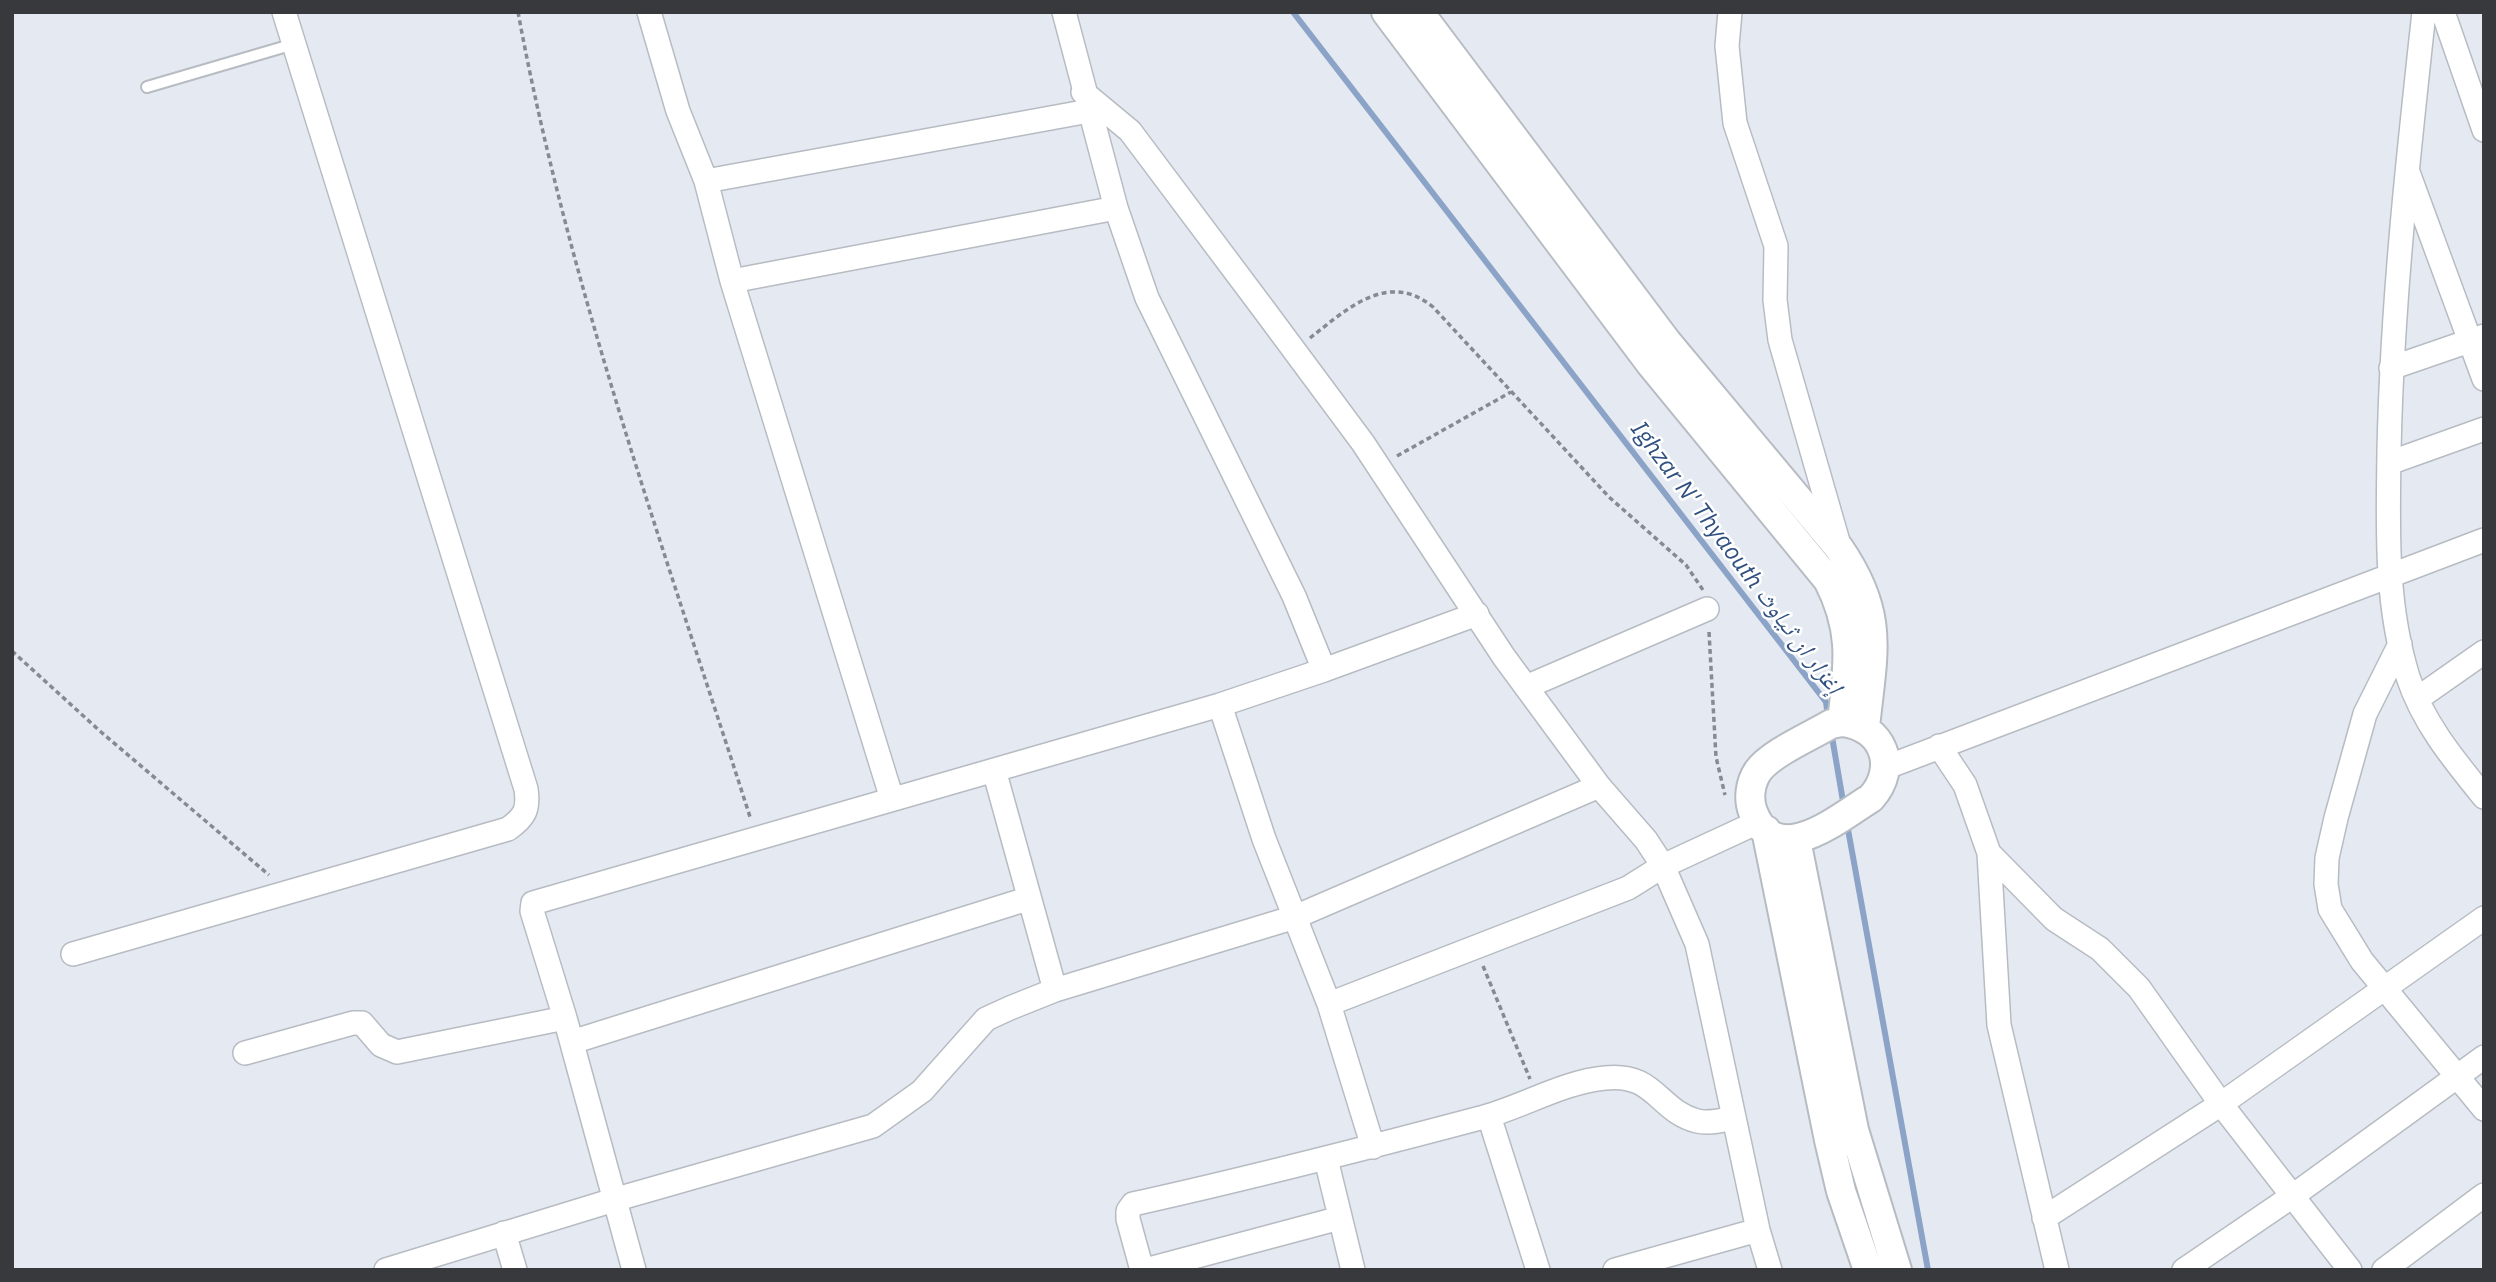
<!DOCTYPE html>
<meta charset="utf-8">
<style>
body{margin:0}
#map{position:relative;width:2496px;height:1282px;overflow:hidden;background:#e5eaf2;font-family:"IBM Plex Sans",sans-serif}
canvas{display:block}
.frame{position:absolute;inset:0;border:14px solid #37393c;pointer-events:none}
</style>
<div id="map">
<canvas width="2496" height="1282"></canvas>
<div class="frame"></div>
</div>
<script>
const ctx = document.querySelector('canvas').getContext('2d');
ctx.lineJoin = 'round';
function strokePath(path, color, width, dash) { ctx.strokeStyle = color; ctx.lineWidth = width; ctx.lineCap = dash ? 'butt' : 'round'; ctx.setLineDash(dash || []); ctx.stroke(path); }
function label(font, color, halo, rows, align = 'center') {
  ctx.font = font + ' "IBM Plex Sans","Noto Naskh Arabic",sans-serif'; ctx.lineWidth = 5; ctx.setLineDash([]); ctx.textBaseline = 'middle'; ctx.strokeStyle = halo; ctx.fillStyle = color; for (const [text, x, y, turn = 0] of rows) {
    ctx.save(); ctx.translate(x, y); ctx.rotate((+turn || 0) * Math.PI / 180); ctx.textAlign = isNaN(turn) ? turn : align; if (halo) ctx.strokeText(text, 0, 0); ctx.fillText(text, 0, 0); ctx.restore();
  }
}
const stream = new Path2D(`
 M1293 12 1826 702 1828 717
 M1831 731 1844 807
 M1847 824 1928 1270`);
const path = new Path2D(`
 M518 12C569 288 666 554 751 820
 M1310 338C1347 309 1388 270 1433 307L1609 497 1686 565 1703 590
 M1397 456 1511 392
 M1709 632 1716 757 1725 795
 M12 651 101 732 269 875
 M1483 966 1530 1079`);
const service = new Path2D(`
 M147 87 294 44`);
const minor = new Path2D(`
 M649 12 678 111 706 181 732 281 892 799
 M1064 12 1116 208 1147 298 1294 596 1324 670 1220 705 1264 839 1329 1004 1628 888 1663 866 1758 822
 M1730 12 1727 46 1735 123 1776 246 1775 300 1780 340 1839 545
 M2424 12C2408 158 2392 304 2389 451 2388 527 2385 603 2408 677 2423 723 2454 760 2484 797
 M2443 12 2484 130
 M2409 175 2484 379
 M706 181 1089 111
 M732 281 1116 208
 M2391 368 2484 336
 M2389 463 2484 429
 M2400 644 2365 714 2336 818 2327 858 2326 884 2330 909 2362 961 2484 1109
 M1324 670 1477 614
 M1526 687 1707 609
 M2417 699 2484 652
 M1939 746 1965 785 1989 853 1999 1025 2057 1270
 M1887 767 2484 540
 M994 770 1055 990
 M1599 786 1646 840 1663 866 1697 944 1758 1230 1770 1270
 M1989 853 2054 919 2100 949 2139 988 2221 1104 2350 1270
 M73 954 508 829C525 817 529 809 526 789L284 12
 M1329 1004 1373 1147
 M572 1042 1027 899
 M245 1053 353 1023H362L381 1045 397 1052 565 1018
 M1489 1116 1538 1270
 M1326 1159 1353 1270
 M2044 1218 2221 1104 2484 918
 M504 1233 515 1270
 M386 1270 617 1199 873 1126 922 1091 986 1019 1010 1008 1055 990 1295 917 1599 786 1504 657 1363 443 1262 307 1130 131 1083 92
 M634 1270 565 1018 532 911 533 903 1220 705
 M1142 1270 1128 1219V1211L1133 1204C1251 1178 1367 1148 1484 1117 1524 1106 1563 1082 1605 1078 1655 1072 1658 1111 1697 1121 1709 1124 1722 1120 1734 1118
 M1145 1270 1340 1218
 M1615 1270 1758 1230
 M2184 1270 2294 1195 2484 1057
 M2384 1270 2484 1195`);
const tertiary = new Path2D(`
 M1386 12 1650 363 1828 580C1855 632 1848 667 1842 722
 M1419 12 1667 342 1839 548C1885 615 1873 651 1865 727
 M1842 722C1883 726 1899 767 1871 798 1840 817 1776 872 1753 812 1748 799 1750 783 1758 771 1771 753 1811 736 1831 724Z
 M1766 830 1829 1140 1841 1191 1868 1270
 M1796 840 1854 1130 1897 1270`);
const waterNames = [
 ["Ighzar N' Thyaouth إغزار ان ثياوث",1736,558,53]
];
strokePath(stream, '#8ba3c7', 6);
strokePath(service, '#b7bcc3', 14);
strokePath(minor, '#b7bcc3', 26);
strokePath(tertiary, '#b7bcc3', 32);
strokePath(path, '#878a90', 3.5, [5, 3.5]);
strokePath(service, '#fff', 10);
strokePath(minor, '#fff', 23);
strokePath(tertiary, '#fff', 28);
label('italic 24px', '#305080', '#fff', waterNames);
</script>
